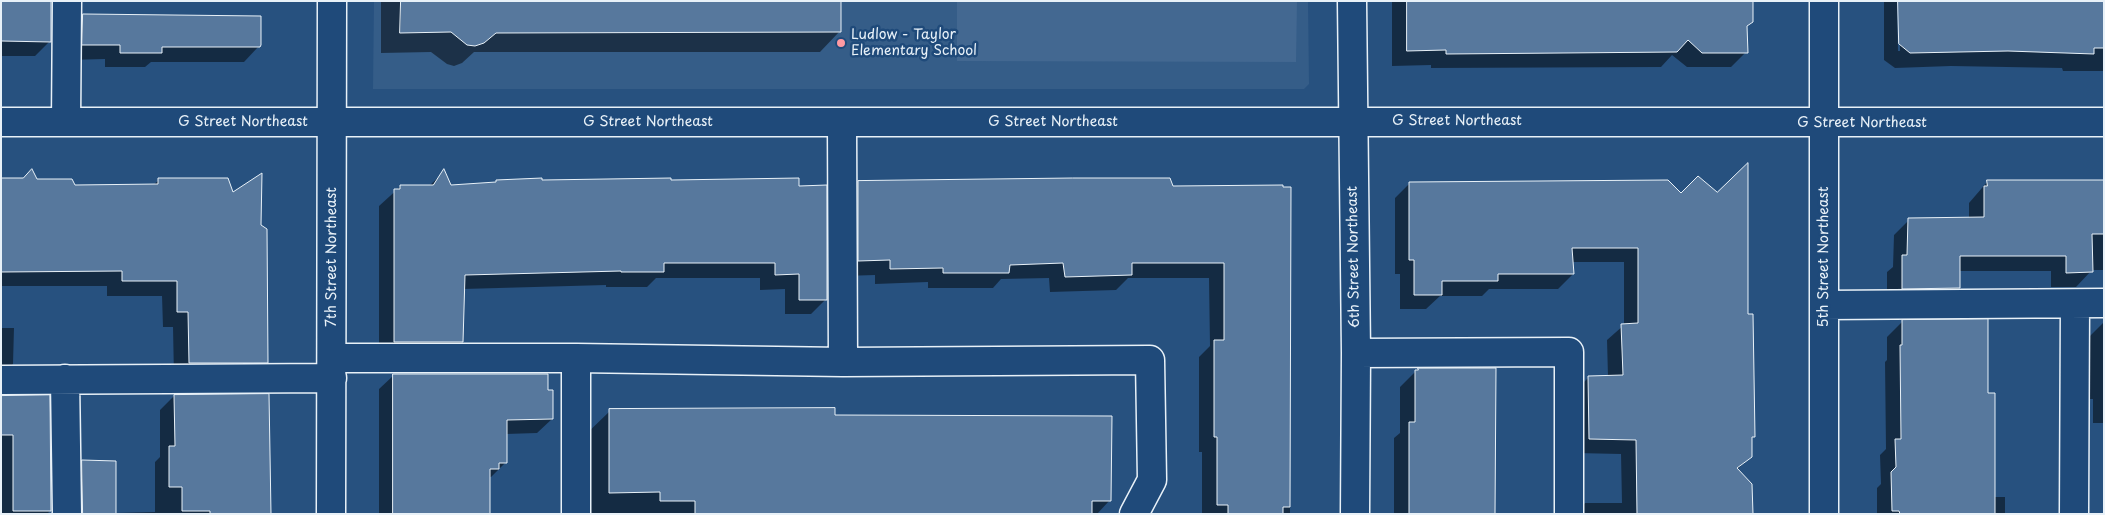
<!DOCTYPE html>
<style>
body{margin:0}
#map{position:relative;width:2105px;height:515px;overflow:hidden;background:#27517f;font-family:"Playpen Sans",sans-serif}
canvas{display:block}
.frame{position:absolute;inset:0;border:2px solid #e8f1f8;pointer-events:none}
</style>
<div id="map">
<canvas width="2105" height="515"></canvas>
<div class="frame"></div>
</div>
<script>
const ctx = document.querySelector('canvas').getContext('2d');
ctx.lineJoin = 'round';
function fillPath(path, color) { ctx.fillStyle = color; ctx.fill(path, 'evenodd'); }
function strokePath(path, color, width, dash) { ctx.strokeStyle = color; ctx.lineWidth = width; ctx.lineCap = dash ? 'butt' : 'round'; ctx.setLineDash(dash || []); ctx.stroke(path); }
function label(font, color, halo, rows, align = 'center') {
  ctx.font = font + ' "Playpen Sans",sans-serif'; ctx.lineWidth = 5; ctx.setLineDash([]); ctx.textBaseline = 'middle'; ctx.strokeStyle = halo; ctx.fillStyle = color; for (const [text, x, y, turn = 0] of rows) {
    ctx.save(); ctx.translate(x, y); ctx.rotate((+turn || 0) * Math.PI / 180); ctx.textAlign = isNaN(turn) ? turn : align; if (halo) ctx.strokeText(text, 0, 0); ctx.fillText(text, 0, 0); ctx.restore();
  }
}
const built = new Path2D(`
 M374 1H1308L1309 84 1304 89H373Z`);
const green = new Path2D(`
 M957 1H1297L1296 62 957 61Z`);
const shadow = new Path2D(`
 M1 1 50 41 35 56H1Z
 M381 1H840V31L820 52H474L462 63 454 66 447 64 431 52 381 53Z
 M1392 1H1747L1752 21 1746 27V52L1731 67H1687L1672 55 1661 67 1431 68V65L1392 66Z
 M1884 1H1897L1898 51H1900V1H2104V71H2063L2062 68 1951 66 1895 68 1884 60Z
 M83 15 259 46 244 62H151L145 67H105V59L68 60V30Z
 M444 172 450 187 495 183 497 181 797 180 826 299 811 314H785V289L760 290V278H656L647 287H606V285L463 289 462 342 447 357H379V206L401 186H429Z
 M1 180H37L74 186 153 185 159 180 233 193 260 226 266 229 267 362 252 377 174 378 173 327H163L162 296H107V286H1Z
 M1668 181 1746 316 1753 437 1750 440V456L1737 470 1752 514H1575L1585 503H1622L1621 454 1575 453 1574 392 1589 377H1608L1607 340 1624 325V262H1572L1573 274 1558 289H1489L1482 296H1440L1426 309H1400V274H1395V198L1410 183Z
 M1988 181H2104V270H2092L2076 287H2051V271H1959V288L1944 303 1887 304V272L1893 267 1894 235 1909 220 1969 218V203Z
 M858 182 1290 188V514H1202V452H1199V357L1210 346 1209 278H1128L1116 290 1050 292 1049 278 1001 279 993 288H928V282L875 284V275L844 276 843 197Z
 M1903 321 1987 394 1993 497H2005V514H1877V488L1881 484 1880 455 1886 449 1885 362 1887 360V337Z
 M2104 322V423H2093V399H2087L2086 340Z
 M1 328H14L13 364 1 376Z
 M1415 372 1493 512 1497 514H1394V438L1400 433V387Z
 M394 375 547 392 552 419 537 433 506 434V462L491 477H489V514H379V389Z
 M174 396 268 514H68V476L82 461 115 513 155 512V462L160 457V410Z
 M1 397 50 511 47 514H1Z
 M610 411 833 416 1110 500 1097 514H582L583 437Z`);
const building = new Path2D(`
 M1 1H51V42L1 41Z
 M401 1H841V32L496 33 484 43 475 46 467 45 451 32 400 33Z
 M1407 1H1753V22L1747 26 1748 53H1702L1688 40 1677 52 1446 54V50L1407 51Z
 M1898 1H2104V48H2094V54L2008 51 1910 53 1899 44Z
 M83 14 261 16V45L260 47H162V53H120V45H82Z
 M1748 163V314H1753L1755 437H1752V457L1737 468 1752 484 1753 514H1637L1636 440 1589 439 1588 376 1623 375 1621 324 1638 323V248H1572L1574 274H1498V281H1442V295H1414V260H1409V182L1668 180 1681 193 1698 176 1717 192Z
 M32 169 37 179H72L75 185 158 184V178H228L233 192 262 173 261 225 267 229 268 363H189L188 312H177V281H122V271L1 272V178H23Z
 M444 169 451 185 496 182V180L542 178V180L671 178V180L799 178V186L827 185V300H799V274L775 275V263H664V272H621V271L465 275 463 342H394V189H400V185H433Z
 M1073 178H1170L1173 186 1283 185V187H1291L1290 507H1283V514H1228V505H1217V437H1214V340H1224V263H1132V275L1065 277 1063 263 1010 265 1009 273H943V268L890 269V260L858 261V181Z
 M1987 180H2104V234H2092L2093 272 2066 273V256H1960V288L1902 289V255H1907L1908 218 1984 217V186H1987Z
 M1988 319V393H1995V514H1900L1899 511H1892L1891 472 1896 467 1895 439H1901L1900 345H1902V320Z
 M1418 368H1496L1495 514H1409V422H1415V370H1418Z
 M393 374H548V390H553V419L507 420V463H499V469H490V514H393Z
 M269 394 271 514H210V511H182V487H169V446H175L174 395Z
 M50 395 51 511H13V435H1V396Z
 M835 408V415L1112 416 1111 501H1092V514H695V501H660V492L609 493V409Z
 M82 460 116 461V514H83Z`);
const minor = new Path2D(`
 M1352 1 1356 353 1355 514
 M1 122H2104
 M66 122 67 1
 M1824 305 2104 303
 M1356 353 1569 352V514
 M332 358H576
 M843 362 1150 360 1152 480 1134 514
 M65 379 67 514
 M1 380 332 378
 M331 514 332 1
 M576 514V358L843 362 842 123
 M1824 514V1
 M2074 514 2075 304`);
const markers = [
 [841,43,5,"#ff9aa2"]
];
const poiNames = [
 ["Ludlow - Taylor",851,35],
 ["Elementary School",851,51]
];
const streetNames = [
 ["G Street Northeast",1457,121],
 ["G Street Northeast",243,122],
 ["G Street Northeast",648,122],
 ["G Street Northeast",1053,122],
 ["G Street Northeast",1862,123],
 ["7th Street Northeast",332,257,-90],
 ["6th Street Northeast",1354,257,-91],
 ["5th Street Northeast",1824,257,-90]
];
fillPath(built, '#355d88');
fillPath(green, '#436891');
fillPath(shadow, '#0007');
fillPath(building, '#57789d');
strokePath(building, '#e8f1f8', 1);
strokePath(minor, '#e8f1f8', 31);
strokePath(minor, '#1f4a7a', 28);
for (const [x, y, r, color] of markers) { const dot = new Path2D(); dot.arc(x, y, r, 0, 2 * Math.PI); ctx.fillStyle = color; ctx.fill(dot); strokePath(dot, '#1f4a7a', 2); }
label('14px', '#e8f1f8', '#1f4a7a', poiNames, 'left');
label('14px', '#e8f1f8', '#1f4a7a', streetNames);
</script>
